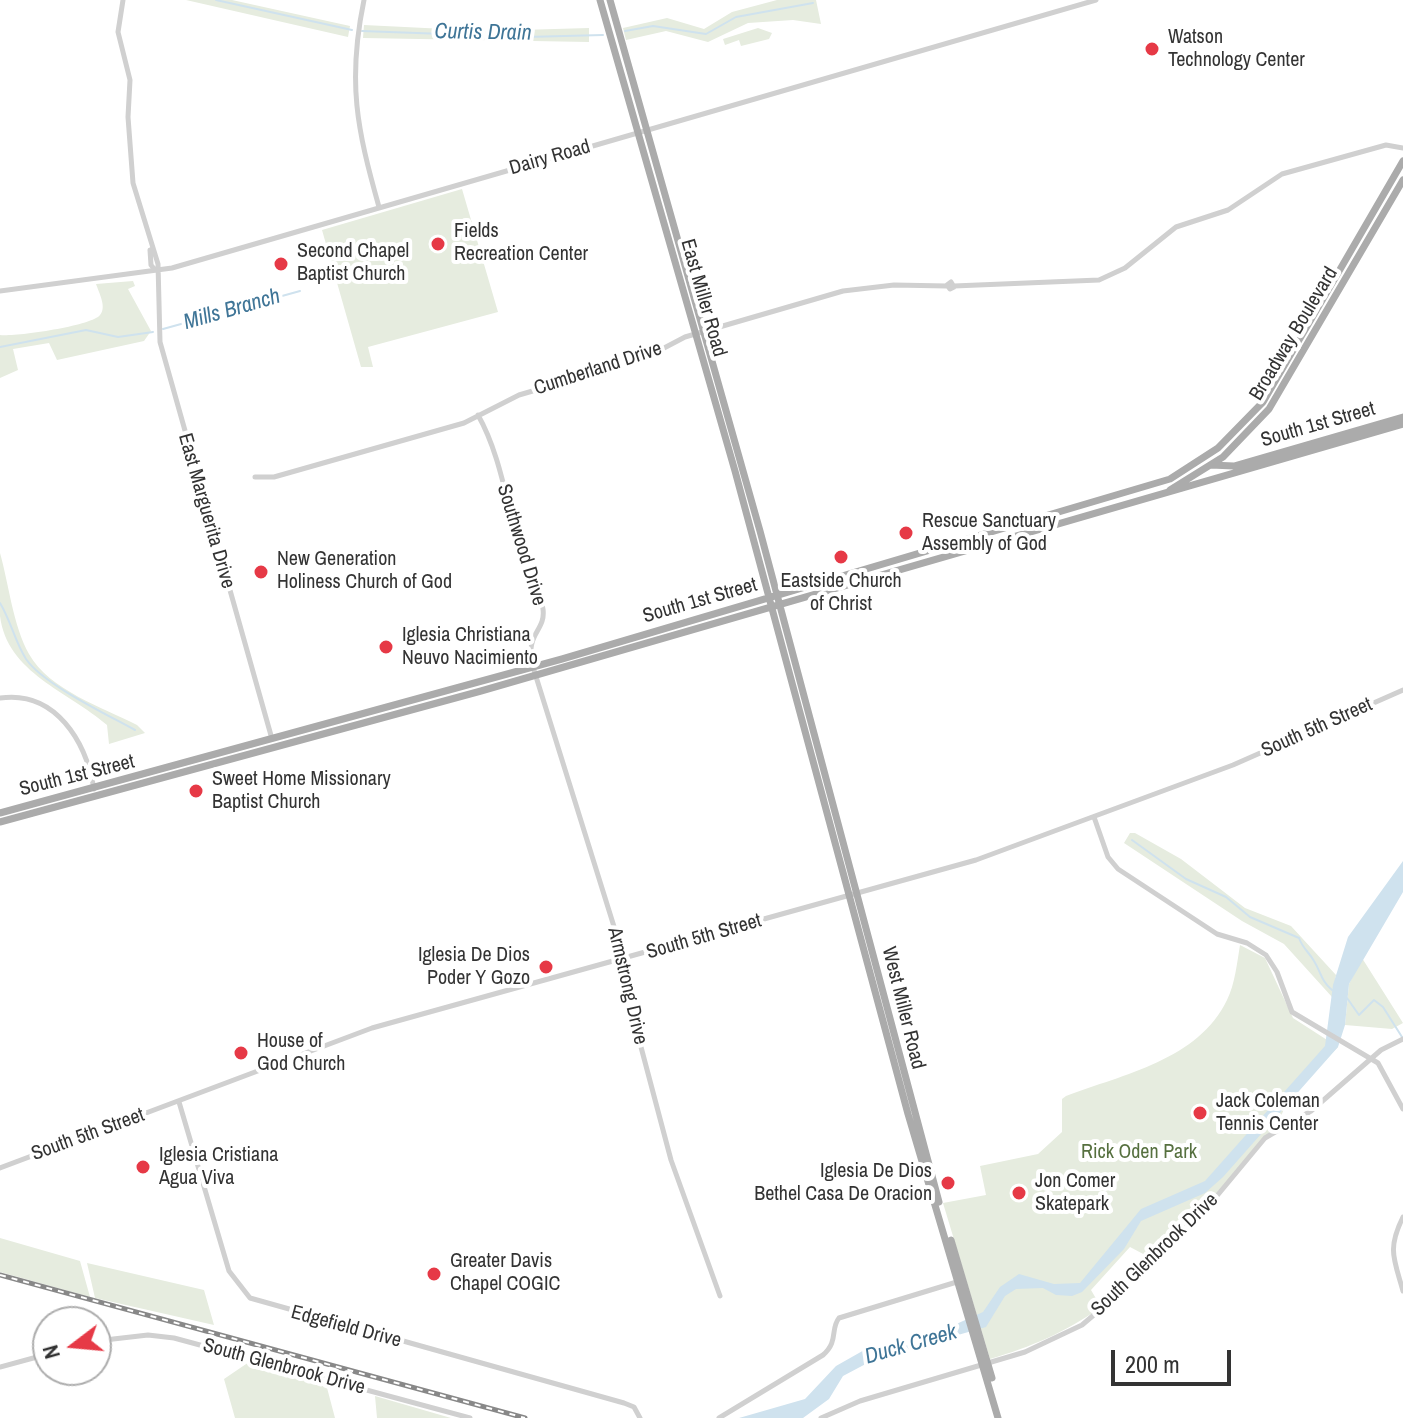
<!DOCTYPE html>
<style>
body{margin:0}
#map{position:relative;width:1403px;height:1418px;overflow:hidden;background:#fff;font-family:"Archivo Narrow",sans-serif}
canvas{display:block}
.north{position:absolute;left:32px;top:1306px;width:80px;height:80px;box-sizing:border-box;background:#fff;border:2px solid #adadad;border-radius:50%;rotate:254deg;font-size:22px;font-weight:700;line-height:32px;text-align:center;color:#333}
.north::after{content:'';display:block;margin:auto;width:28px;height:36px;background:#e63946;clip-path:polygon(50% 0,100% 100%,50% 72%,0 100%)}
.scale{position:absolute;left:1111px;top:1350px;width:120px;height:36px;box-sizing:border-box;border:4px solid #333;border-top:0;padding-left:10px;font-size:24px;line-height:28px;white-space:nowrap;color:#333;-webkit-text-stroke:6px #fff;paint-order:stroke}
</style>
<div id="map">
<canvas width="1403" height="1418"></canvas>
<div class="north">N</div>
<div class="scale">200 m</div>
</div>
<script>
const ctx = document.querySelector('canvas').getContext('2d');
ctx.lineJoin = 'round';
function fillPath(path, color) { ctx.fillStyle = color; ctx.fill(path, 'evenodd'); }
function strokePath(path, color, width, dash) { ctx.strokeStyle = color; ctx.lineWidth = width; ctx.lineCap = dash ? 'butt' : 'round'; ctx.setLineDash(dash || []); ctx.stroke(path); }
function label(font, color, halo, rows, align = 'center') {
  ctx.font = font + ' "Archivo Narrow",sans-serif'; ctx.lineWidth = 8; ctx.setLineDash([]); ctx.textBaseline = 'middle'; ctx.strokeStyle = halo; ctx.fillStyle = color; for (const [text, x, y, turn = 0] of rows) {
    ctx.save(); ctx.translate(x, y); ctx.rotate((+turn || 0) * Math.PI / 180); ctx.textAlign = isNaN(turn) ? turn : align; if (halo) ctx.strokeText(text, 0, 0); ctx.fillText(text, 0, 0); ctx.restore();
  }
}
const green = new Path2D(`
 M186 0H232L350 26 348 37Z
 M777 0H816L821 24 793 20 748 23 708 42 666 31 626 40 623 28 667 18 704 29 732 12Z
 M364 25 486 31 589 28V42L363 38Z
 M758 28 772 33 769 39 741 46 739 40 725 45 723 39Z
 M462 189 498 312 368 347 373 367H361L322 230Z
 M133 281 135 286 128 289 151 331 144 341 57 360 49 343 13 349 18 370 0 378V335C14 337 92 326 100 315 107 307 99 293 96 284Z
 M0 553C9 585 13 625 29 654 49 690 104 708 137 725L145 733 109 744 107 725C69 692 7 673 0 616 0 596 0 573 0 553Z
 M1130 833H1135L1181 859 1245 908 1291 926 1336 975 1332 997 1284 944 1242 921 1124 843Z
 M1240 945 1265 958 1293 1018 1338 1047 1288 1100 1278 1123 1217 1193 1173 1228 1147 1256 1130 1247 1091 1290 1101 1307C1066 1332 1031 1347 990 1359L943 1203 986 1195 980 1166 1038 1154 1062 1132V1099L1066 1096C1124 1074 1198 1060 1227 1000 1235 984 1237 963 1240 945Z
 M1362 958 1403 1023 1392 1029 1345 1025 1349 984Z
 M0 1238 80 1261 90 1297 0 1272Z
 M87 1263 204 1290 214 1325 95 1298Z
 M249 1362 326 1384 335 1418H235L224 1379Z
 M375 1396 451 1418H377Z`);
const water = new Path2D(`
 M1403 861V892L1349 984 1345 1025 1338 1047 1223 1177 1205 1193 1141 1221 1124 1249 1082 1292 1072 1296 1056 1295 1043 1288 1016 1289 1005 1296 986 1327 877 1358 843 1376 829 1399 803 1418H739L805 1399 836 1366 866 1349 943 1330 983 1312 1000 1287 1019 1274 1054 1284 1080 1283 1141 1209 1205 1181 1325 1046 1333 985 1348 937Z`);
const stream = new Path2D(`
 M216 0 352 30
 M362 31 526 37 603 35
 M625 31 653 26 706 34 736 17 813 3
 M163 329 300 291
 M0 347 86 330 118 337 153 332
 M0 603C11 621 15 642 26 659 43 684 106 714 135 730
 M1132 840 1186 879 1226 897 1250 917 1299 938C1303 949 1309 952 1314 961 1321 972 1321 981 1332 990
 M1347 998 1359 1015 1374 1000 1383 1007 1402 1037`);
const minor = new Path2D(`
 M123 0 118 32 130 80 128 117 133 183 158 264 160 342 272 739
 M364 0C347 82 357 129 379 207
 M150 250 151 265 155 270
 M951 282 954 287 950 289 947 285Z
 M954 286 1099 280 1125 268 1176 227 1228 210 1282 174 1386 145 1403 148
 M0 291 172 268 1096 0
 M478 415C504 461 508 519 527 568 532 582 541 594 543 609 546 632 524 633 533 667L621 949 624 983 671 1160 720 1296
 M255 477H274L464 423 519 395 645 358 685 337 843 291 894 285 947 286
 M0 698C56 690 86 742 94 789
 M1094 817 1108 857 1118 869 1217 934 1247 943 1266 955 1277 972 1292 1012 1378 1063 1403 1109
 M179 1102 229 1271 250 1298 624 1403 634 1407 640 1418
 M0 1168 372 1028 976 860 1233 765 1403 690
 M1403 1217C1387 1249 1394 1259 1403 1291
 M96 1341 148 1335 174 1338 470 1418
 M0 1367 48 1354
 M719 1418 823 1355C839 1341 830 1329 839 1318L960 1281
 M821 1418 860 1401 1025 1352 1082 1325 1115 1297 1166 1238 1216 1197 1265 1138 1311 1111 1381 1050 1403 1039`);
const major = new Path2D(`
 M600 0 735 471 908 1114 998 1418
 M610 0 760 531 939 1202
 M1211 465 1234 466 1403 417
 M1170 490 1223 457 1269 409 1403 180
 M0 813 562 659 1170 479 1218 448 1263 402 1403 161
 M0 822 481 691 1403 424
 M951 1240 992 1378`);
const rail = new Path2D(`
 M0 1275 525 1418`);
const markers = [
 [1152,49,8,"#e63946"],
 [438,244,8,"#e63946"],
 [281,264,8,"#e63946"],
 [906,533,8,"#e63946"],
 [841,557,8,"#e63946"],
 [261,572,8,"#e63946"],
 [386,647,8,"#e63946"],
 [196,791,8,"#e63946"],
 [546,967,8,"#e63946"],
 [241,1053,8,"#e63946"],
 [1200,1113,8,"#e63946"],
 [143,1167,8,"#e63946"],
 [948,1183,8,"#e63946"],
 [1019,1193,8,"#e63946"],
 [434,1274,8,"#e63946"]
];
const poiNames = [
 ["Watson",1168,38],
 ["Technology Center",1168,61],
 ["Fields",454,232],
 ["Recreation Center",454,255],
 ["Second Chapel",297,252],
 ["Baptist Church",297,275],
 ["Rescue Sanctuary",922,522],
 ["Assembly of God",922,545],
 ["New Generation",277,560],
 ["Holiness Church of God",277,583],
 ["Eastside Church",841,582,"center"],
 ["of Christ",841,605,"center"],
 ["Iglesia Christiana",402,636],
 ["Neuvo Nacimiento",402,659],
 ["Sweet Home Missionary",212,780],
 ["Baptist Church",212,803],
 ["Iglesia De Dios",530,956,"right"],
 ["Poder Y Gozo",530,979,"right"],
 ["House of",257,1042],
 ["God Church",257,1065],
 ["Jack Coleman",1216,1102],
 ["Tennis Center",1216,1125],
 ["Iglesia Cristiana",159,1156],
 ["Agua Viva",159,1179],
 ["Iglesia De Dios",932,1172,"right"],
 ["Bethel Casa De Oracion",932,1195,"right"],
 ["Jon Comer",1035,1182],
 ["Skatepark",1035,1205],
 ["Greater Davis",450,1262],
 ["Chapel COGIC",450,1285]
];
const streetNames = [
 ["Dairy Road",550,158,-16],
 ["East Miller Road",703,298,74],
 ["Broadway Boulevard",1294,334,-59],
 ["Cumberland Drive",598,369,-18],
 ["South 1st Street",1318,425,-16],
 ["East Marguerita Drive",206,511,74],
 ["Southwood Drive",521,545,73],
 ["South 1st Street",700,601,-16],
 ["South 5th Street",1317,728,-24],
 ["South 1st Street",77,776,-14],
 ["South 5th Street",704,937,-16],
 ["Armstrong Drive",627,986,77],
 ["West Miller Road",903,1008,76],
 ["South 5th Street",88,1135,-20],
 ["South Glenbrook Drive",1155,1255,-44],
 ["Edgefield Drive",346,1327,15],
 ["South Glenbrook Drive",284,1367,15]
];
const parkNames = [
 ["Rick Oden Park",1139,1153]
];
const waterNames = [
 ["Curtis Drain",483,33,1],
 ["Mills Branch",232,310,-16],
 ["Duck Creek",911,1345,-16]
];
fillPath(green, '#e6ecdf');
fillPath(water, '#cfe2ee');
strokePath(stream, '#cfe2ee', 2);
strokePath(minor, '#d0d0d0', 5);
strokePath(major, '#ababab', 7);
strokePath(rail, '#888', 5);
strokePath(rail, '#fff', 2, [6]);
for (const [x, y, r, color] of markers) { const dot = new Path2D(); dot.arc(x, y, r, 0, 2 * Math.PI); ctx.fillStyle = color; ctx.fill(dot); strokePath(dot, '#fff', 3); }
label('20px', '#333', '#fff', poiNames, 'left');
label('20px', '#333', '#fff', streetNames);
label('20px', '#56703f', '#fff', parkNames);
label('italic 22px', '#3f7597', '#fff', waterNames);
</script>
